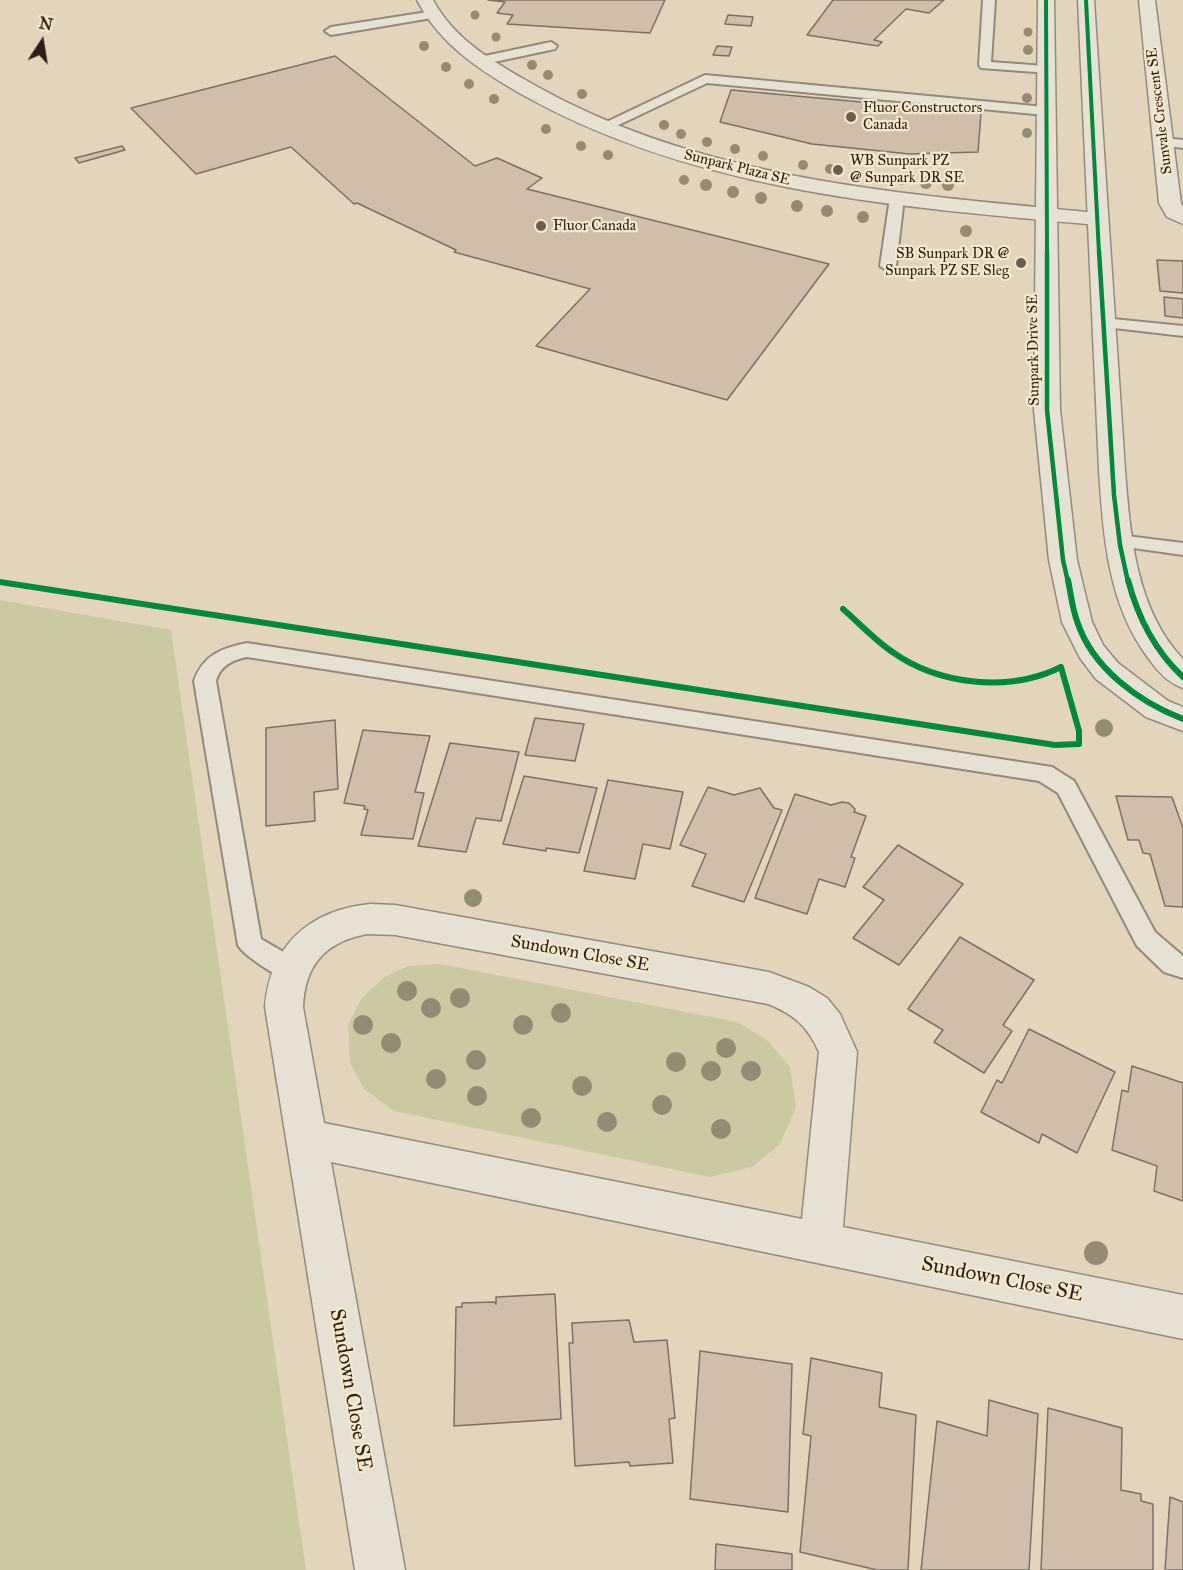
<!DOCTYPE html>
<style>
body{margin:0}
#map{position:relative;width:1183px;height:1570px;overflow:hidden;background:#e2d5bc;font-family:"IM FELL Great Primer",serif}
canvas{display:block}
.north{position:absolute;left:12px;top:12px;width:60px;height:60px;-webkit-text-stroke:4px #f6e8ca;paint-order:stroke;rotate:12deg;font-size:16px;font-weight:700;line-height:24px;text-align:center;color:#2b1e18}
.north::after{content:'';display:block;margin:auto;width:21px;height:27px;background:#2b1e18;clip-path:polygon(50% 0,100% 100%,50% 72%,0 100%)}
</style>
<div id="map">
<canvas width="1183" height="1570"></canvas>
<div class="north">N</div>
</div>
<script>
const ctx = document.querySelector('canvas').getContext('2d');
ctx.lineJoin = 'round';
function fillPath(path, color) { ctx.fillStyle = color; ctx.fill(path, 'evenodd'); }
function strokePath(path, color, width, dash) { ctx.strokeStyle = color; ctx.lineWidth = width; ctx.lineCap = dash ? 'butt' : 'round'; ctx.setLineDash(dash || []); ctx.stroke(path); }
function label(font, color, halo, rows, align = 'center') {
  ctx.font = font + ' "IM FELL Great Primer",serif'; ctx.lineWidth = 4.5; ctx.setLineDash([]); ctx.textBaseline = 'middle'; ctx.strokeStyle = halo; ctx.fillStyle = color; for (const [text, x, y, turn = 0] of rows) {
    ctx.save(); ctx.translate(x, y); ctx.rotate((+turn || 0) * Math.PI / 180); ctx.textAlign = isNaN(turn) ? turn : align; if (halo) ctx.strokeText(text, 0, 0); ctx.fillText(text, 0, 0); ctx.restore();
  }
}
const green = new Path2D(`
 M0 600 171 630 306 1570H0Z
 M440 964 737 1022 768 1041 790 1067 796 1107 780 1144 752 1167 710 1177 394 1111 364 1089 350 1063 348 1024 362 998 385 977 408 966Z`);
const building = new Path2D(`
 M488 0H665L650 33 507 24 513 15 497 13 505 2Z
 M833 0H944L929 13 906 9 874 40 882 42 878 46 807 35Z
 M728 15 753 17 751 26 725 24Z
 M717 46 732 47 729 56 713 55Z
 M335 56 475 166 497 158 542 178 527 189 829 264 727 400 536 346 590 289 454 252 456 250 357 203 354 204 291 147 196 174 131 108Z
 M731 90 981 113 978 152 910 154 812 144 720 122Z
 M122 146 125 150 79 163 75 158Z
 M1157 260 1183 261V293L1160 291Z
 M1164 297 1183 299V318L1165 316Z
 M535 718 584 724 575 761 525 755Z
 M335 720 338 789 314 792 315 821 266 826V728Z
 M363 730 430 736 415 792 424 793 413 839 361 835 368 810 364 809 365 806 344 803Z
 M450 743 519 752 501 821 476 818 466 852 418 846Z
 M524 776 597 788 579 853 546 848V851L503 844Z
 M608 780 683 792 670 849 643 844 635 879 584 871Z
 M708 787 734 795 760 788 774 808 782 810 744 902 692 886 706 854 680 845Z
 M795 794 831 805 842 802 849 803 855 809 854 812 866 816 851 857 855 858 845 887 819 879 807 914 755 898Z
 M1116 796 1172 797 1183 828V907L1165 906 1150 854 1143 853 1139 840H1128Z
 M898 845 963 884 899 965 853 938 884 900 863 887Z
 M960 937 1034 980 1003 1025 1012 1031 984 1073 934 1042 943 1030 908 1009Z
 M1029 1029 1115 1072 1077 1153 1042 1134 1039 1143 981 1112 997 1080 1002 1083Z
 M1132 1066 1183 1083V1201L1154 1191 1157 1166 1112 1150 1122 1090 1128 1092Z
 M555 1294 561 1419 454 1426 456 1307H462V1303L494 1302 496 1304V1297Z
 M629 1320 634 1342 667 1340 675 1418 669 1419 673 1463 630 1466 629 1462 575 1466 569 1343H573L572 1323Z
 M700 1351 792 1364 788 1512 690 1499Z
 M811 1358 882 1373 879 1407 916 1415 908 1570H877L800 1552 811 1436 803 1434Z
 M989 1400 1038 1414 1029 1570H921L937 1421 987 1436Z
 M1048 1408 1122 1428 1121 1490 1141 1494V1501L1153 1504V1570H1041Z
 M1170 1497 1183 1502V1570H1165Z
 M716 1544 792 1554V1570H715Z`);
const service = new Path2D(`
 M983 0H995L991 62 1045 66 1049 67 1051 70 1049 73 981 68 979 65Z
 M434 11 438 13V17L331 35 325 31 331 27Z
 M551 42 557 46 555 49 480 65 474 61 480 57Z
 M705 75 1045 107 1052 111 1045 115 707 83 608 130H598L596 127Z
 M1164 138 1183 140V148L1159 145 1157 142Z
 M897 194 904 198 896 266 888 271 880 266 890 198Z
 M1103 318 1183 326V336L1097 326 1095 323 1097 320Z
 M1119 535 1183 543V555L1112 545 1109 541 1112 537Z
 M247 643 1052 767 1074 781 1155 932 1183 956V978L1164 972 1137 946 1058 793 1039 781 247 657C232 660 220 666 216 681L261 939 299 961 303 969 299 977C298 977 291 980 290 980 279 979 242 954 238 945L194 681C203 655 222 648 247 643Z`);
const minor = new Path2D(`
 M417 0H433C455 41 497 64 536 86 707 182 905 194 1097 213L1105 214 1108 219 1105 224 1097 225C901 207 698 193 523 95 481 71 440 45 417 0Z
 M1139 0H1155L1181 203 1183 207V224L1167 217 1159 203Z
 M370 904 395 905 769 972 809 987 827 998 840 1014 857 1052 843 1227 1183 1295V1339L331 1162 405 1570H355L265 1007C270 945 310 910 370 904ZM367 934 395 935 768 1004C794 1014 808 1027 819 1052L802 1219 324 1123 303 1007C305 965 325 942 367 934Z`);
const tertiary = new Path2D(`
 M1038 0H1054L1060 410 1077 560 1092 622 1103 645 1118 663 1168 701 1183 707V731L1146 717 1096 679 1080 658 1062 622 1049 560 1034 410Z
 M1078 0H1094L1125 470C1130 535 1136 610 1183 659V688C1168 683 1158 672 1149 659 1108 606 1103 535 1099 470Z`);
const cyclewayFar2 = new Path2D(`
 M1046 0 1047 253
 M1086 0 1099 253`);
const cyclewayFar1 = new Path2D(`
 M1047 251V410L1063 560 1068 582
 M1099 251 1114 495 1120 545 1128 582`);
const cycleway = new Path2D(`
 M1068 580C1071 594 1072 608 1077 621 1092 668 1139 702 1183 719
 M1128 580C1138 618 1154 650 1183 677
 M0 582 1055 745 1079 744V731L1061 667C1009 693 938 685 891 651 874 639 859 623 843 609`);
const trees = [
 [475,15,4.5],
 [1028,32,4.5],
 [496,37,4.5],
 [424,46,5],
 [1028,50,5],
 [532,65,5],
 [446,67,5],
 [548,75,5],
 [469,84,5],
 [582,94,5],
 [1027,98,5],
 [494,99,5],
 [664,125,5],
 [546,129,5],
 [1027,133,5],
 [681,134,5],
 [707,142,5],
 [581,146,5],
 [735,149,5],
 [608,155,5],
 [763,156,5],
 [803,165,5],
 [830,169,5],
 [684,180,5],
 [902,180,5],
 [926,183,6],
 [706,185,6],
 [948,185,6],
 [733,192,6],
 [761,198,6],
 [797,206,6],
 [827,211,6],
 [863,217,6],
 [966,231,6],
 [1104,728,9],
 [473,898,9],
 [407,991,10],
 [460,998,10],
 [431,1008,10],
 [561,1013,10],
 [363,1025,10],
 [523,1025,10],
 [391,1043,10],
 [726,1048,10],
 [476,1060,10],
 [676,1062,10],
 [711,1071,10],
 [751,1071,10],
 [436,1079,10],
 [582,1086,10],
 [477,1096,10],
 [662,1105,10],
 [531,1118,10],
 [607,1122,10],
 [721,1129,10],
 [1096,1253,12]
];
const markers = [
 [851,117,6,"#6b5e51"],
 [838,170,6,"#6b5e51"],
 [541,226,6,"#6b5e51"],
 [1021,263,6,"#6b5e51"]
];
const farPoinames = [
 ["Fluor Constructors",863,108],
 ["Canada",863,125],
 ["WB Sunpark PZ",850,161],
 ["@ Sunpark DR SE",850,178],
 ["Fluor Canada",553,226],
 ["SB Sunpark DR @",1009,254,"right"],
 ["Sunpark PZ SE Sleg",1009,271,"right"]
];
const farStreetnames = [
 ["Sunvale Crescent SE",1160,111,-97],
 ["Sunpark Plaza SE",737,168,14],
 ["Sunpark Drive SE",1034,350,-91]
];
const streetNames = [
 ["Sundown Close SE",580,954,10]
];
const nearStreetnames = [
 ["Sundown Close SE",1002,1280,11],
 ["Sundown Close SE",350,1390,80]
];
fillPath(green, '#cbc9a1');
fillPath(building, '#cfbeac');
strokePath(building, '#7a7165', 1.5);
strokePath(service, '#938a7c', 4);
strokePath(minor, '#938a7c', 3);
strokePath(tertiary, '#938a7c', 3);
fillPath(service, '#e7e1d4');
fillPath(minor, '#e7e1d4');
fillPath(tertiary, '#e7e1d4');
strokePath(cyclewayFar2, '#00873e', 4);
strokePath(cyclewayFar1, '#00873e', 4.5);
strokePath(cycleway, '#00873e', 6);
ctx.fillStyle = '#948b74';
for (const [x, y, r] of trees) { ctx.beginPath(); ctx.arc(x, y, r, 0, 2 * Math.PI); ctx.fill(); }
for (const [x, y, r, color] of markers) { const dot = new Path2D(); dot.arc(x, y, r, 0, 2 * Math.PI); ctx.fillStyle = color; ctx.fill(dot); strokePath(dot, '#f6e8ca', 2); }
label('15px', '#2b1e18', '#f6e8ca', farPoinames, 'left');
label('15px', '#2b1e18', '#f6e8ca', farStreetnames);
label('18px', '#2b1e18', '#f6e8ca', streetNames);
label('21px', '#2b1e18', '#f6e8ca', nearStreetnames);
</script>
